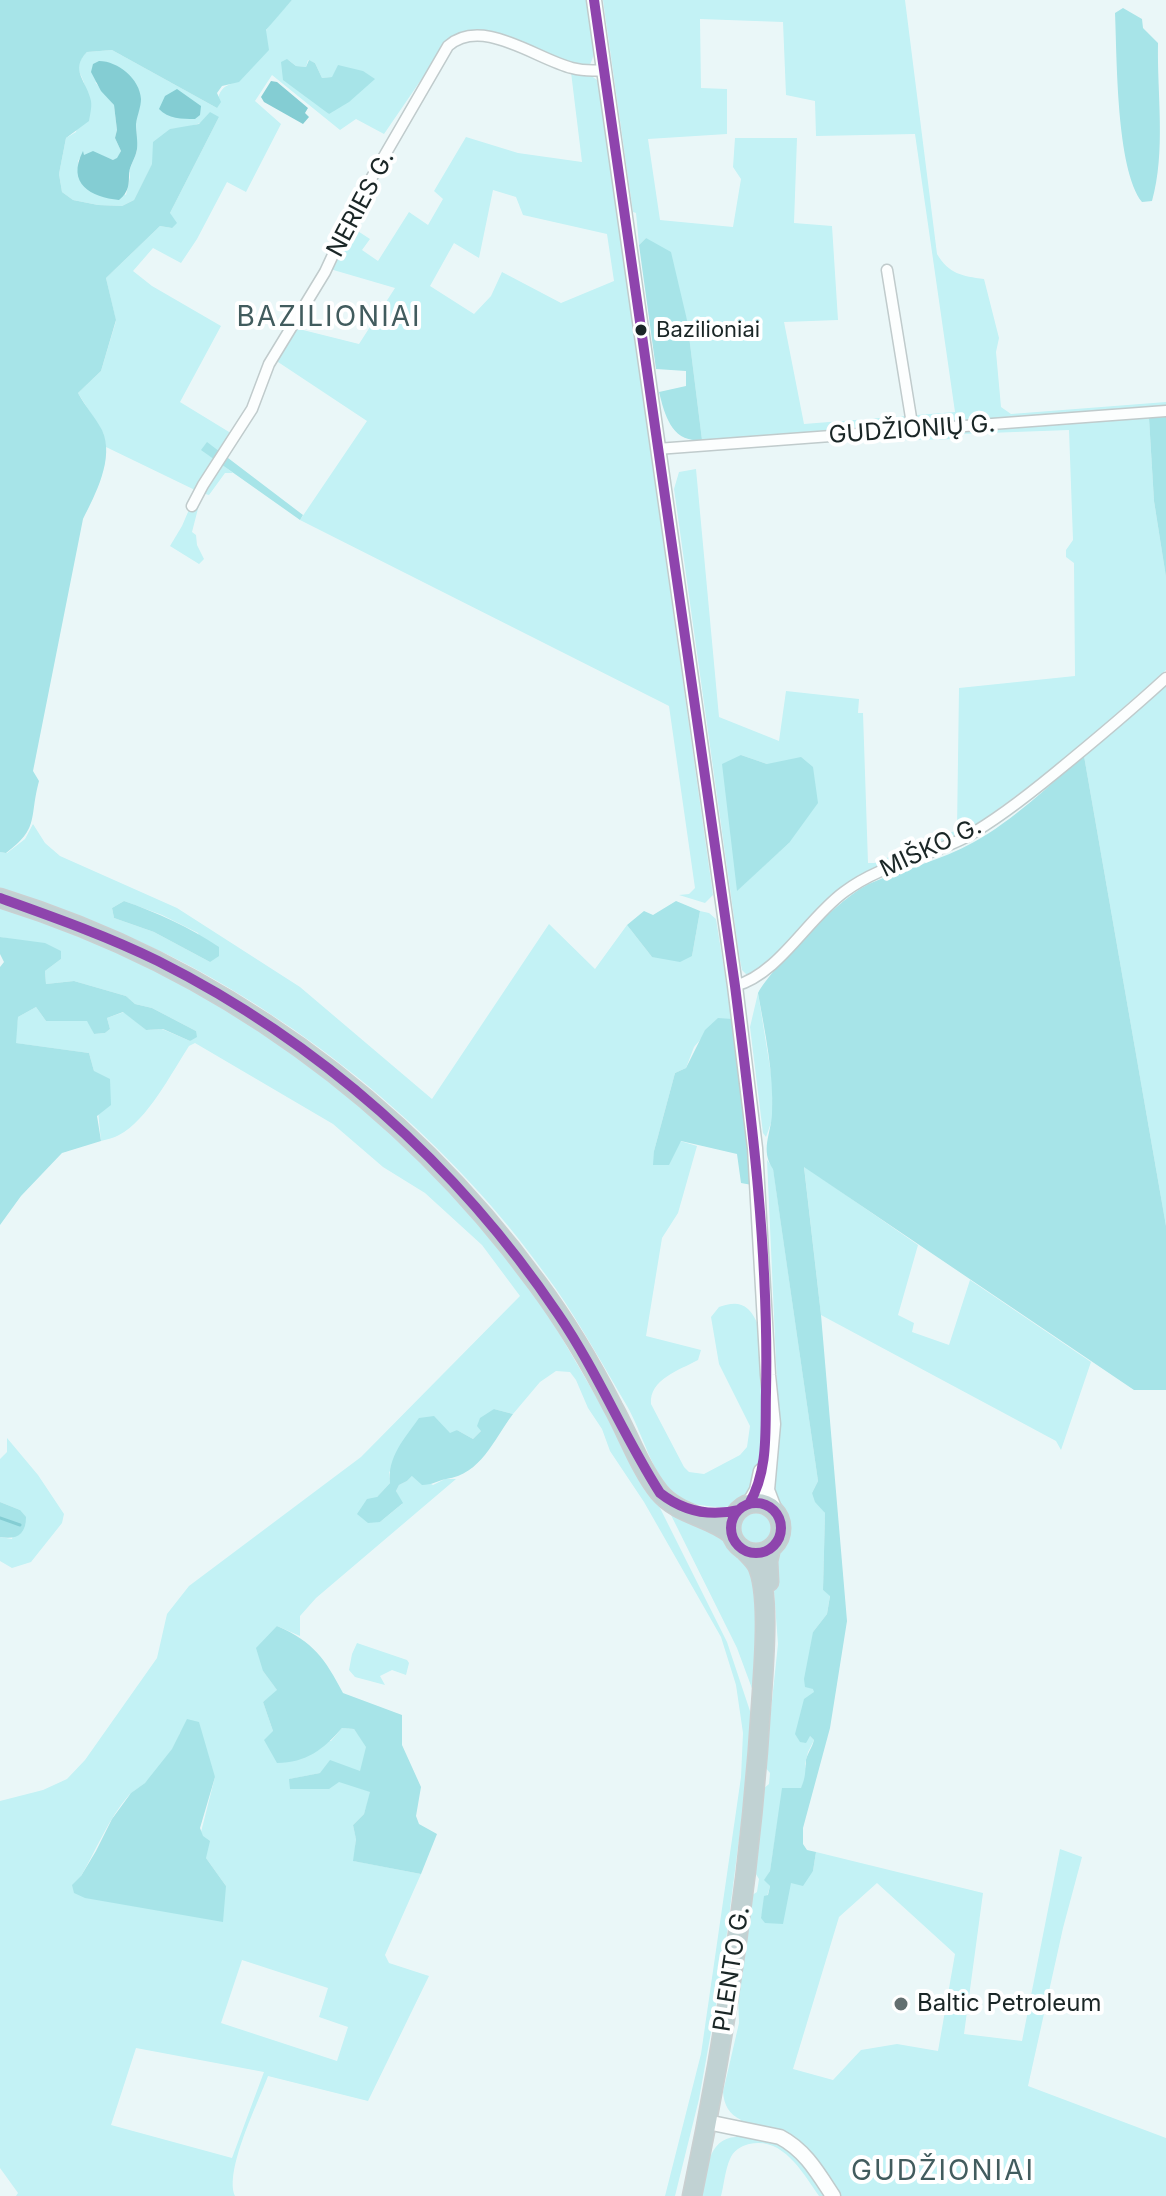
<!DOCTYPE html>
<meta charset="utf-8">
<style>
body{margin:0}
canvas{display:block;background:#eaf7f8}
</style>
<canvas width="1166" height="2196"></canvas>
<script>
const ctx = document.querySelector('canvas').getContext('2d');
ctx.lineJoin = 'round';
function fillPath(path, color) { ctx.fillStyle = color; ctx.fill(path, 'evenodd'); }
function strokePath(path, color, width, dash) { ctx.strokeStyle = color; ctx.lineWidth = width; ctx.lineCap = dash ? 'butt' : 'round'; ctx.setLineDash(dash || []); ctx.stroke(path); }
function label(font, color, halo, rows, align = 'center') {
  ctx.font = font + ' Inter,sans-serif'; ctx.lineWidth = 8; ctx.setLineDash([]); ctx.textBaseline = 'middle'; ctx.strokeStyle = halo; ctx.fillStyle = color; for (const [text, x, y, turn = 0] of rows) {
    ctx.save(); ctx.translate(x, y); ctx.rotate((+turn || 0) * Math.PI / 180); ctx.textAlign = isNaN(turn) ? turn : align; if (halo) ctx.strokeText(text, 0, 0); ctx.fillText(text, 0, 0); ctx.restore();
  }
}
const green = new Path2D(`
 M292 0H587C590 19 601 49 589 66L590 75 597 80 600 94 713 895 705 903 679 895 689 894 695 888 669 706 300 520 367 421 275 360 295 328 359 344 395 288 330 269 350 226 370 239 362 250 378 261 409 212 428 225 443 199 434 191 466 137 518 153 582 162 570 64C534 48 488 18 449 39L384 134 356 119 340 130 272 75 255 101 281 124 246 192 227 182 197 239 181 263 153 248 133 271 152 286 221 326 180 402 234 435 221 453 202 449 233 473H225L209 495 202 493 192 532 196 535 197 545 204 559 199 564 170 546 182 526 197 491 106 447 103 433 78 393 101 371 116 321 106 278 160 226 172 228 170 213 219 117 185 128 170 129 134 200 122 206 98 205 73 200 62 192 59 174 66 138 76 132C79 119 88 99 85 87 82 70 70 69 87 52L112 50 217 108C218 77 235 91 249 69 257 57 259 41 267 29 274 18 284 9 292 0ZM287 59 296 66 306 67 308 60 315 63 322 78 332 77 329 114ZM95 82 141 99 136 122 137 151 129 171 130 177 126 195 78 168V161L83 153 84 156 93 152 113 160 117 159 121 151 115 138 117 130 114 105ZM493 190 516 197 523 215 607 234 614 281 561 303 502 272 491 296 474 314 430 286 454 243 479 258Z
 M603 0H905L937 254C949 274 962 276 984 279L999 338 996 352 1001 407 1011 414 1166 402V406L702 440 687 320 646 238 639 245 636 213 633 212ZM700 19 783 22 786 95 815 101 816 136 915 134 955 412 804 424 784 322 838 320 832 226 794 223 797 138H735L733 167 741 179 733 227 660 220 648 139 727 134V89L701 88Z
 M1149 418 1154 501 1166 577V670L1060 763 979 823 939 844 909 853 842 887 761 968 747 975 742 970 740 960 674 489 679 472 696 469 719 717 779 741 786 691 859 699 858 713H863L868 863H874L957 830 959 688 1075 676 1074 563 1066 557V550L1073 540 1069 430 961 434 960 439 864 441 865 436ZM741 755 767 764 789 843 737 890Z
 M1166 683V1226L1084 756Z
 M33 824 45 843 60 856 177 908 300 987 432 1099 549 924 595 969 627 925 652 957 692 956 700 911 709 913 716 919 732 1019H718L694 1047 686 1068 675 1073 654 1151 680 1141 697 1146 678 1213 662 1238 646 1336 701 1350 698 1360C680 1370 649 1379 651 1404L684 1467 689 1472 704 1474 740 1455 747 1447 750 1426 719 1364 711 1317 719 1307C729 1304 739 1301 748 1309 754 1315 758 1323 759 1331 764 1359 766 1477 748 1497 736 1508 722 1508 707 1506 695 1504 682 1504 673 1494 652 1473 642 1432 627 1406 604 1367 582 1327 556 1289 463 1155 333 1043 190 966 129 934 65 910 0 888V852L7 853 25 839ZM124 901 162 915 198 933 210 962 154 932 114 918 112 908Z
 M0 906 118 952 177 980 266 1034 344 1091 412 1150 496 1243 545 1309 654 1496 727 1642 754 1723 722 1971 699 2099 675 2196H665L701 2054 741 1777 743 1733 736 1685 721 1637 644 1502 610 1451 602 1429 588 1408 576 1380 570 1372 556 1371 540 1382 513 1414 494 1409 481 1431 473 1439 457 1430 389 1472 390 1483 377 1497 380 1522 402 1504 396 1491 399 1485 407 1481 413 1475 433 1485 445 1479H456L316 1598 300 1616V1636L277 1626 263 1671 278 1691 263 1702 273 1731 331 1741 342 1728 354 1729 367 1747 361 1771 320 1773 290 1779 339 1781 371 1792 364 1814 353 1825 356 1838 354 1861 421 1874 385 1955 389 1963 429 1976 368 2101 268 2076C258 2103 224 2171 235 2196H16L18 2193 0 2168V1801L43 1790 67 1779 85 1760 157 1658 167 1614 189 1586 361 1457 520 1296 482 1245 425 1193 383 1167 333 1124 195 1043 189 1046C172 1072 147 1121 119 1135 114 1138 107 1139 101 1141L94 1071 89 1053 15 1043 18 1017 36 1007 46 1021H88L94 1034 105 1033 110 1029 107 1018 124 1012 146 1030 162 1029 190 1041 196 1031 152 1008 135 1004 126 996 74 981 46 984 45 971 61 959 21 941 0 937ZM180 1733 215 1777 201 1832 206 1858 226 1886 81 1876C97 1849 108 1819 129 1795 133 1791 139 1788 144 1784 158 1772 174 1750 180 1733ZM242 1960 328 1988 319 2017 348 2027 337 2061 221 2023ZM136 2048 264 2072 232 2158 111 2125Z
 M758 993 773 1086 772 1120 766 1137 763 1133 750 1027Z
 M767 1160 773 1168 818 1481 812 1493 825 1513 823 1590 830 1595 827 1614 813 1632 814 1692 810 1736 814 1740 808 1752 805 1764 807 1774 801 1789 783 1788 770 1871 765 1880 770 1886 761 1918 791 1883 813 1871 816 1852 983 1893 964 2034 1022 2041 1060 1849 1082 1857 1063 1928 1028 2086 1166 2138V2196H819C803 2173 783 2136 749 2144 741 2146 733 2151 730 2159 725 2170 724 2185 721 2196H702C706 2174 707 2138 736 2137L741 2120C729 2114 724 2105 723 2092L739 2023 738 1994 749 1897 757 1892 759 1879 754 1871 763 1789 769 1784 770 1773 765 1767 778 1644 772 1564 773 1557 786 1536 787 1525 772 1496 779 1426ZM877 1883 955 1954 938 2051 897 2044 861 2050 833 2080 793 2069 839 1917Z
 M804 1166 918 1245 898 1315 914 1323 912 1332 949 1345 970 1280 1091 1362 1061 1450 1056 1441 821 1315Z
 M7 1438 38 1475 64 1514 62 1523 31 1562 12 1568 0 1561V1537L12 1539 20 1510 0 1502V1459L7 1452Z
 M669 1511 725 1535 728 1544 757 1579V1702L737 1648Z
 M738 1529a18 18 0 1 1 36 0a18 18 0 1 1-36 0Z
 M357 1643 407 1660 409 1663 406 1675 392 1670 380 1676 385 1685 355 1677 349 1670 352 1654Z`);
const forest = new Path2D(`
 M0 0H292L266 30 269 50 239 82 222 86 217 93 221 102 217 108 112 50 87 52C69 70 87 81 91 101 92 107 90 115 89 121L66 138 59 174 62 192 73 200 98 205 122 206 134 200 152 164 153 142 170 129 199 124 210 112 219 117 170 213 177 223 172 228 160 226 106 278 116 320 101 371 78 393C85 406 95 417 102 430 115 458 95 495 83 519L33 771 39 781C29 818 40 828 6 853L0 852Z
 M1123 8 1142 19 1143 28 1158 43C1157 94 1166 152 1152 201L1142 202C1116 169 1117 57 1115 13Z
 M287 59 296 66 306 67 309 60 315 63 322 78 332 77 338 65 363 71 375 79 349 102 329 114 283 80 281 62Z
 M646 238 671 252 687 320 702 440C672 443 665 416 659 392L686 386V371L656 369 639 245Z
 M1166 417V577L1154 501 1149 418Z
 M207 442 303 515 300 520 201 450Z
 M741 755 767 764 801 757 813 767 818 803 789 843 737 891 722 764Z
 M1084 756 1166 1226V1390H1134L804 1167 821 1315 847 1621 830 1728 803 1828V1844L807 1850 816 1852 813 1871 803 1886 791 1883 783 1924 765 1923 761 1918 764 1896 768 1895 770 1886 764 1880 770 1871 782 1788H801C806 1776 805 1772 806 1760 808 1752 812 1748 814 1740L810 1736 806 1743 800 1742 795 1734 804 1699 814 1692 813 1689 805 1687 804 1679 813 1632 827 1614 830 1596 823 1590 825 1513 815 1502 812 1493 818 1481 773 1169C760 1150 771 1134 772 1114 774 1073 765 1033 758 993 774 965 842 895 871 883 905 868 941 861 974 842 1014 820 1049 785 1084 756Z
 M124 901C158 913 189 927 219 947V956L210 962 154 932 114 918 112 908Z
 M676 901 700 911 692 956 680 962 652 957 627 925 644 911 653 915Z
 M0 937 45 943 61 951V959L45 971 46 984 74 981 126 996 135 1004 152 1008 196 1031 197 1037 190 1041 163 1029 146 1030 123 1012 107 1018 110 1029 105 1033 94 1034 87 1021H46L36 1007 18 1017 16 1043 89 1053 94 1071 110 1079 111 1105 97 1116 101 1141 62 1153 21 1196 0 1225V967L4 962 0 954Z
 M718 1018 732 1019 752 1185 741 1183 737 1154 681 1141 669 1165H653L654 1151 675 1073 686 1068 705 1030Z
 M494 1409 513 1414C493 1441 481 1474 446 1479 437 1481 432 1485 422 1485L412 1476 407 1481 399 1485 396 1491 403 1503 380 1522 368 1523 357 1514 367 1499 377 1497 390 1483C387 1457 405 1438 419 1418L434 1416 450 1433 457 1430 473 1439 481 1431 477 1426 480 1418Z
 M0 1502 20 1510 26 1517C26 1535 16 1540 0 1537Z
 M277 1626C314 1642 325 1659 343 1693L402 1715V1745L421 1787 416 1816 419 1824 437 1834 421 1874 353 1861 356 1839 353 1825 364 1814 370 1792 339 1782 329 1789H290L289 1779 320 1773 330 1760 360 1771 366 1747 354 1729 342 1728C324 1749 306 1763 277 1763L264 1740 273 1731 263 1702 277 1690 263 1671 256 1648Z
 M187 1719 199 1722 215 1777 200 1828 203 1836 210 1841 206 1858 226 1886 223 1922 85 1898 74 1893 72 1885 81 1876 96 1851 112 1819 131 1793 145 1783 172 1749Z`);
const water = new Path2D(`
 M99 61C118 61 140 79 141 99 141 107 137 116 136 124 136 132 138 141 137 149 136 157 130 165 129 173 129 184 129 192 119 200 91 197 66 184 83 151L84 155 93 151 113 160 117 158 121 151 115 138 117 130 114 105 101 91 91 72 93 64Z
 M271 81 277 82 308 108 305 113 309 117 303 124 264 102 261 97Z
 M177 89 201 106 200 115 195 119C182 119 168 119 159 109L165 96Z`);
const stream = new Path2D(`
 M0 1518 20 1525`);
const street = new Path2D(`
 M887 270 913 430
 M657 449 1166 411
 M192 506 203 485 252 409 269 364 325 272 357 203 448 46C482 16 536 59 572 68 583 71 593 71 604 70
 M735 986C779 974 807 919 844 892 881 864 926 858 966 837 998 819 1027 796 1055 773 1093 742 1130 711 1166 678`);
const secondary = new Path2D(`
 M594 0 735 986 755 1148 768 1375 773 1424 767 1490 775 1511
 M749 1504 757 1490 761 1471
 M707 2122 780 2137C805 2150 818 2173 833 2196`);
const highway = new Path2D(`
 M0 898C216 965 404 1101 537 1283 566 1322 591 1364 613 1407 628 1434 640 1468 659 1492 678 1515 709 1516 731 1534
 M731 1528a25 25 0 1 1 50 0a25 25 0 1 1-50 0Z
 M769 1582 768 1561 771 1548
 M692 2196C727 2030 752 1861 762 1692 764 1661 770 1592 757 1565 754 1560 749 1555 745 1551`);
const bus1 = new Path2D(`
 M594 0 735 986C752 1121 769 1255 766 1392 765 1429 769 1470 749 1504
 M0 898C53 917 107 936 158 961 319 1042 457 1164 558 1314 597 1371 623 1435 660 1493 683 1511 709 1517 738 1510
 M731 1528a25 25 0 1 1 50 0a25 25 0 1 1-50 0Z`);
const markers = [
 [641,330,7,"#1a2626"],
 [901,2004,8,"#636f70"]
];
const busNames = [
 ["Bazilioniai",656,330]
];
const streetNames = [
 ["NERIES G.",361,204,-62],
 ["GUDŽIONIŲ G.",912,430,-4],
 ["MIŠKO G.",931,848,-25],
 ["PLENTO G.",732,1969,-81]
];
const poiNames = [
 ["Baltic Petroleum",917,2004]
];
const quarterNames = [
 ["BAZILIONIAI",329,318],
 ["GUDŽIONIAI",943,2172]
];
fillPath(green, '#c3f2f5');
fillPath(forest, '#a7e4e8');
fillPath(water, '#84cdd3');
strokePath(stream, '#84cdd3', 3);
strokePath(street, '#c0cbcc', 13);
strokePath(secondary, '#c0cbcc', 17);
strokePath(highway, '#cad0d1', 21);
strokePath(street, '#fcfefe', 10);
strokePath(secondary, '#fcfefe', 14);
strokePath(highway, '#c1d2d3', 18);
strokePath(bus1, '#8e44ad', 10);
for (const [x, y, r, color] of markers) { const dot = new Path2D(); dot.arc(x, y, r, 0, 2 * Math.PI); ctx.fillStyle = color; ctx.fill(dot); strokePath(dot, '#fff', 3); }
label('22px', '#1a2626', '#fff', busNames, 'left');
label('24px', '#1a2626', '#fff', streetNames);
label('24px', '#1a2626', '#fff', poiNames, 'left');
ctx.letterSpacing = '2px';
label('28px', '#425c5e', '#fff', quarterNames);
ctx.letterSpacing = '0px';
</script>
